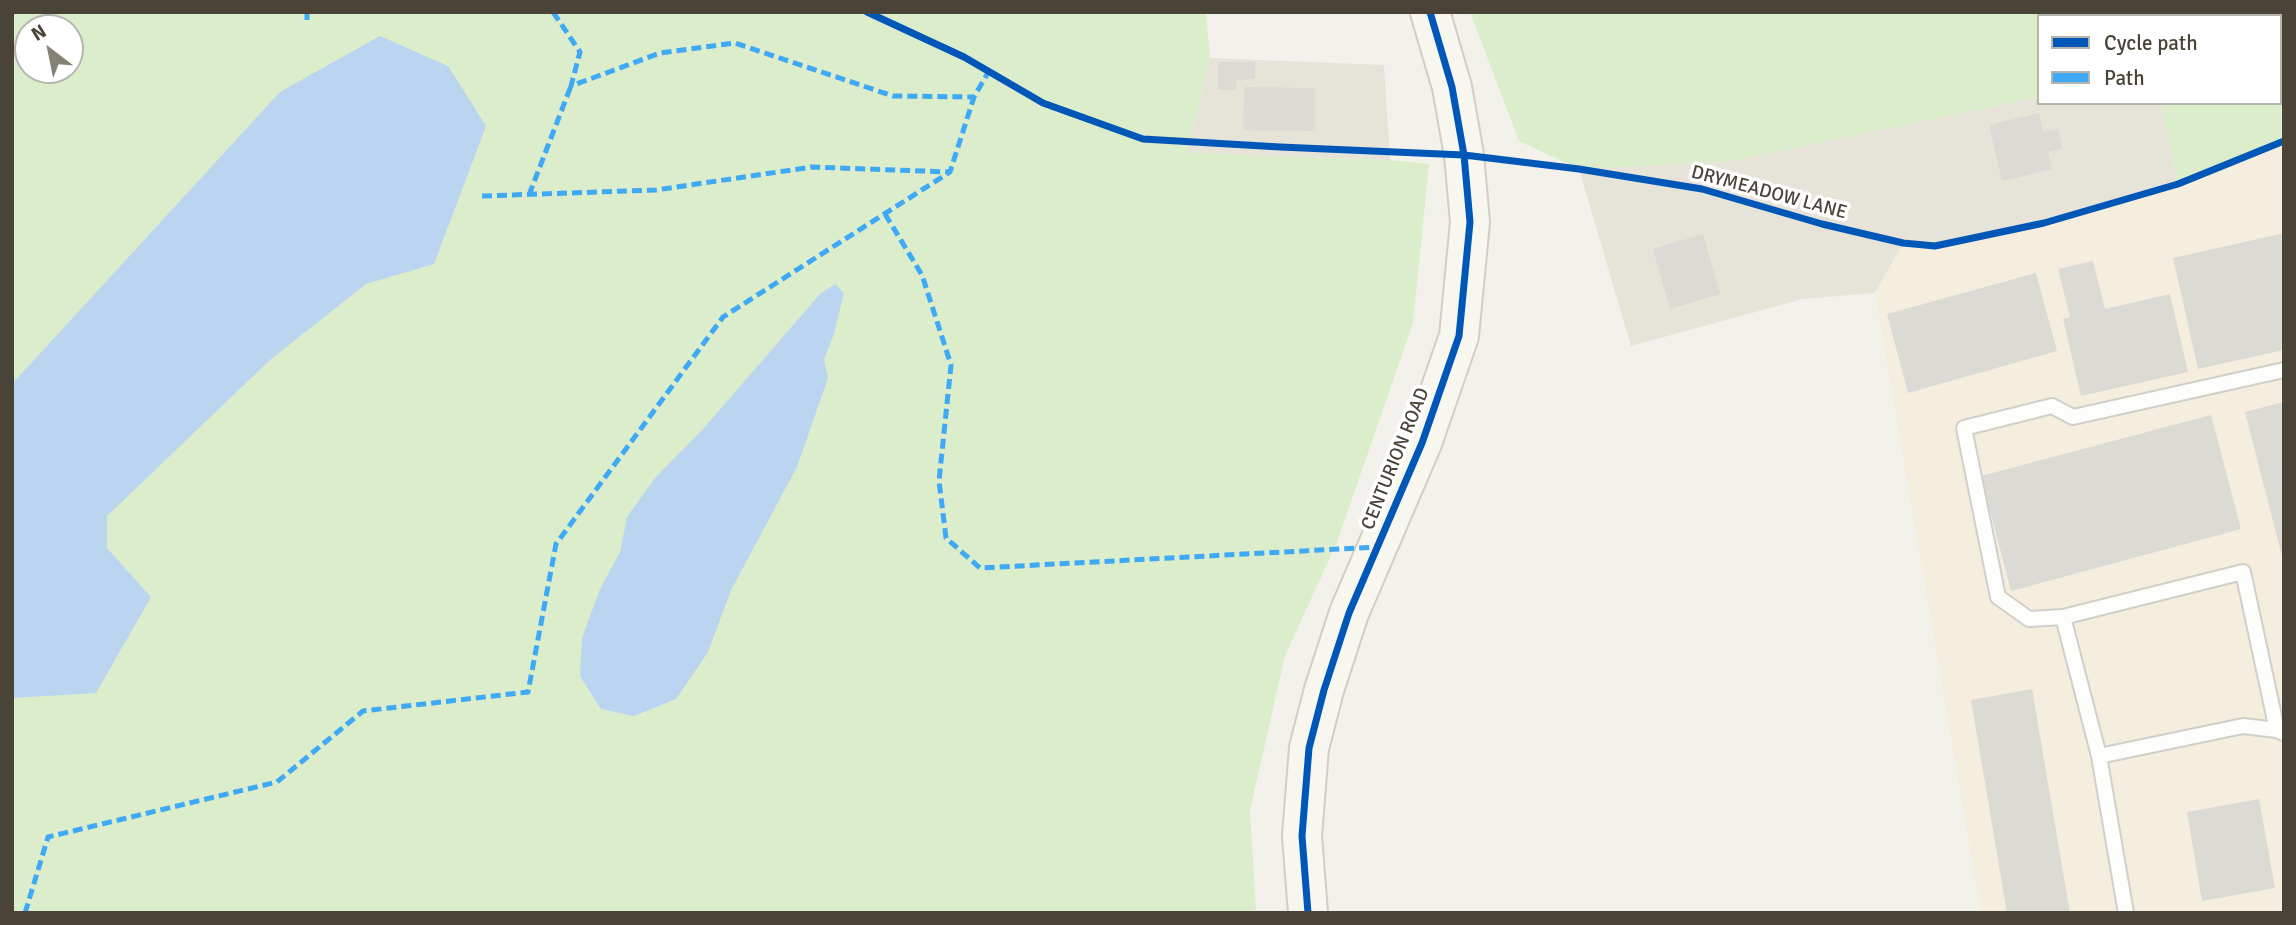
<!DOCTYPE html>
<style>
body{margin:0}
#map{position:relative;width:2296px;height:925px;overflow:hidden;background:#f2f1ec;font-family:Signika,sans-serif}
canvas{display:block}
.frame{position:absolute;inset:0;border:14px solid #494437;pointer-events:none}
.legend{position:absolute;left:2037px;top:14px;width:245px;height:91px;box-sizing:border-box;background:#fff;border:2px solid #b6b4af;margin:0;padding:9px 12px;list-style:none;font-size:21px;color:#494437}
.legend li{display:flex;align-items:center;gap:14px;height:35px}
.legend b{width:35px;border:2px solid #b6b4af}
.north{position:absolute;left:14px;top:14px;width:70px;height:70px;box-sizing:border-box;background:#fff;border:2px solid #b6b4af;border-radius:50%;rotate:328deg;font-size:19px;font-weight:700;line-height:28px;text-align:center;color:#494437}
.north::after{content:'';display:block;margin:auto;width:24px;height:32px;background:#848176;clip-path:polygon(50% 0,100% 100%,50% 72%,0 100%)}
</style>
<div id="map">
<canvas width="2296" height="925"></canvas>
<div class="frame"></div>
<ul class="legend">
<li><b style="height:9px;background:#0057b8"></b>Cycle path</li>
<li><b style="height:9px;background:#3fa9f5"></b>Path</li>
</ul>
<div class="north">N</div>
</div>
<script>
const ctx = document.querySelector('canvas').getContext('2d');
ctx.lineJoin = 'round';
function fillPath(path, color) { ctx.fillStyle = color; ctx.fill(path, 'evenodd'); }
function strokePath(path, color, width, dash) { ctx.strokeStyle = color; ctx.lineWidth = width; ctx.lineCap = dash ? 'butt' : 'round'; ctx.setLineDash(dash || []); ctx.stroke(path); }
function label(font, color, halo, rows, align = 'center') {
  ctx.font = font + ' Signika,sans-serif'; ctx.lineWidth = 7; ctx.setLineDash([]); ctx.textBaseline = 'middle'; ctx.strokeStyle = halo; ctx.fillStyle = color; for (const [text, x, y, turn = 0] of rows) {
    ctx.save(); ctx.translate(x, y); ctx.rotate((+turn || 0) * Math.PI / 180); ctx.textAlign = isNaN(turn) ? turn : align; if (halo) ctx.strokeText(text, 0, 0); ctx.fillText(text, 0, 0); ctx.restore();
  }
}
const residential = new Path2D(`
 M1210 58 1384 65 1390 160 1187 153Z
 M2039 97V103H2161L2178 184 2044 223 1935 246 1904 243 1875 293 1803 299 1631 346 1579 169 1726 162Z`);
const commercial = new Path2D(`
 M2284 141V913H1981L1875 293 1903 243 1935 246 2044 223 2178 184Z`);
const green = new Path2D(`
 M12 12H1206L1210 58 1187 153 1390 160 1429 164 1413 323 1337 542 1285 656 1250 810 1256 913H12ZM28 28H70V70H28Z
 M1470 12H2284V141L2178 184 2161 103H2280V16H2039V97L1726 162 1579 169 1519 141Z`);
const water = new Path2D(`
 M380 36 448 66 486 126 434 264 366 284 270 360 107 516V548L151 597 96 693 13 698 12 384 280 92Z
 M835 284 844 293 834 334 824 360 828 378 797 467 731 590 708 652 676 699 634 716 601 709 580 676 582 638 600 589 620 552 627 517 655 478 704 428 820 294Z`);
const building = new Path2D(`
 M1218 62H1255V79L1237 80 1236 90H1218Z
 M1244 87 1315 88V131L1243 130Z
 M2039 113 2043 132 2058 129 2063 149 2048 152 2052 169 2002 181 1989 125Z
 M2284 233V350L2198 369 2173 258Z
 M1703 234 1720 294 1670 309 1653 249Z
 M2093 261 2105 309 2170 294 2188 372 2081 396 2063 319 2070 317 2058 269Z
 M2036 273 2057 351 1908 393 1887 314Z
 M2284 402V560H2283L2245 412Z
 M2211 415 2241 529 2011 591 1981 476Z
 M2032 689 2070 913H2007L1971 700Z
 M2259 799 2275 888 2202 901 2187 812Z`);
const lane = new Path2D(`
 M2063 617 2243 572 2277 730
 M2099 756 2243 726 2277 730 2283 733
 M2126 913 2099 756 2063 617 2029 619 1998 597 1964 428 2052 406 2073 417 2284 370`);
const secondary = new Path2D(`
 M1308 913 1302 836 1309 748 1324 690 1349 613 1422 443 1459 336 1470 222 1464 155 1452 87 1430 12`);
const quiet = new Path2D(`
 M307 12V20
 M553 12 580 52 571 86 660 53 735 43 893 96 974 97
 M529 195 571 86
 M482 196 656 190 812 167 950 172
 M885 214 922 275 951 365 939 481 946 538 980 568 1378 547
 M25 913 48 837 277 782 363 711 528 692 556 544 723 317 950 172 974 97 989 71`);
const cycleway = new Path2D(`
 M867 12 964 57 1043 103 1143 139 1280 147 1464 155 1579 169 1702 189 1822 224 1903 243 1935 246 2044 223 2178 184 2284 141
 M1308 913 1302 836 1309 748 1324 690 1349 613 1422 443 1459 336 1470 222 1464 155 1452 87 1430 12`);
const streetNames = [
 ["DRYMEADOW LANE",1769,193,15],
 ["CENTURION ROAD",1396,459,-68]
];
fillPath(residential, '#e6e3d9');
fillPath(commercial, '#f5eedf');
fillPath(green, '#dbedcb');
fillPath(water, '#bbd5f1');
fillPath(building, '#dcdad4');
strokePath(lane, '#d0cfc9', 18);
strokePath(secondary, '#d2cfc2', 42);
strokePath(lane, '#fdfdfc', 14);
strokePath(secondary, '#f7f6ef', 38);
strokePath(quiet, '#3fa9f5', 5, [10, 5]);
strokePath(cycleway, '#0057b8', 7);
label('19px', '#494437', '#fff', streetNames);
</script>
